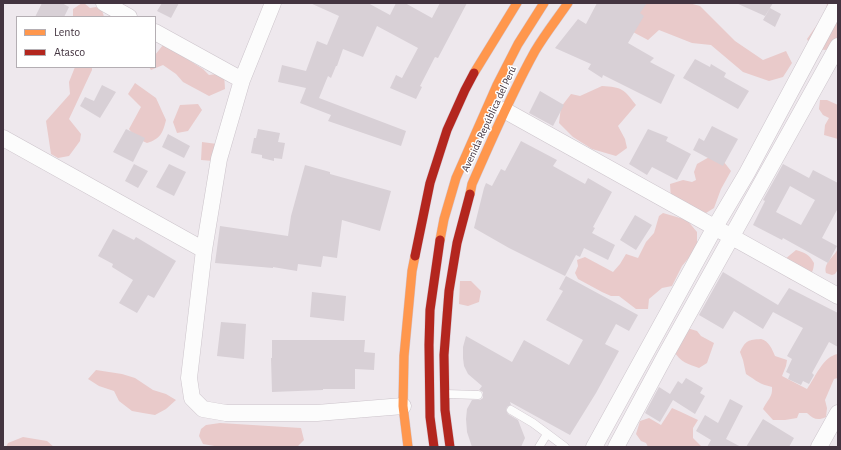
<!DOCTYPE html>
<meta charset="utf-8">
<style>
body{margin:0}
#map{position:relative;width:841px;height:450px;overflow:hidden;background:#eee8ed;font-family:"Alegreya Sans",sans-serif}
canvas{display:block}
.frame{position:absolute;inset:0;border:4px solid #433440;pointer-events:none}
.legend{position:absolute;left:16px;top:16px;width:140px;height:52px;box-sizing:border-box;background:#fff;border:1px solid #b4aeb3;margin:0;padding:5px 7px;list-style:none;font-size:12px;color:#433440}
.legend li{display:flex;align-items:center;gap:8px;height:20px}
.legend b{width:20px;border:1px solid #b4aeb3}
</style>
<div id="map">
<canvas width="841" height="450"></canvas>
<div class="frame"></div>
<ul class="legend">
<li><b style="height:5px;background:#ff974d"></b>Lento</li>
<li><b style="height:5px;background:#b3261e"></b>Atasco</li>
</ul>
</div>
<script>
const ctx = document.querySelector('canvas').getContext('2d');
ctx.lineJoin = 'round';
function fillPath(path, color) { ctx.fillStyle = color; ctx.fill(path, 'evenodd'); }
function strokePath(path, color, width, dash) { ctx.strokeStyle = color; ctx.lineWidth = width; ctx.lineCap = dash ? 'butt' : 'round'; ctx.setLineDash(dash || []); ctx.stroke(path); }
function label(font, color, halo, rows, align = 'center') {
  ctx.font = font + ' "Alegreya Sans",sans-serif'; ctx.lineWidth = 3; ctx.setLineDash([]); ctx.textBaseline = 'middle'; ctx.strokeStyle = halo; ctx.fillStyle = color; for (const [text, x, y, turn = 0] of rows) {
    ctx.save(); ctx.translate(x, y); ctx.rotate((+turn || 0) * Math.PI / 180); ctx.textAlign = isNaN(turn) ? turn : align; if (halo) ctx.strokeText(text, 0, 0); ctx.fillText(text, 0, 0); ctx.restore();
  }
}
const green = new Path2D(`
 M82 3H84L90 8 96 7 102 10 104 17H73V9Z
 M649 3H689L700 6 735 41 763 60 786 51 792 63 783 77 769 81 743 72 711 45 692 43 659 30 648 40 631 31 640 6Z
 M827 3H838V35L833 47 827 50 812 49 807 39 826 12Z
 M163 45 176 52 203 69 209 75 224 73 225 89 209 96 183 82 176 74 163 65 151 70 149 67H155V55Z
 M75 67H92V70L69 119 81 134 80 141 69 156 58 158 51 154 46 121 70 94 69 82Z
 M135 83 156 98 166 120C163 133 160 139 147 143L136 138 129 129 141 107 128 94Z
 M602 86C622 87 624 89 636 105L618 126 625 139 627 148 616 156 592 149 573 137 559 123 561 107 571 94 580 96Z
 M820 100H827L838 105V139L824 135 825 125 829 118 823 115 819 109Z
 M198 104 202 110 188 131 177 133 173 122 180 105Z
 M202 142 217 144 213 161 201 160Z
 M711 156 720 157 731 171 721 189 714 208 706 213 695 208 671 199 670 184 683 180 692 182 696 180 694 172 697 164Z
 M663 213 687 220 697 232V248L682 266 672 286 662 288 649 299 648 309H636L619 296H611L602 292 578 279 575 273 578 266 577 260 585 257 613 272 620 264 626 254 638 258 646 242 654 233 659 216Z
 M838 248 837 271 835 274 832 275 826 273C823 262 835 257 838 248Z
 M796 250C805 253 809 254 814 263 814 266 813 270 812 272 806 281 789 285 785 273 784 269 784 264 784 260Z
 M460 281H471L481 291 479 302 468 306 459 304Z
 M687 328 697 331 701 336 714 343 707 363 699 368C688 364 680 362 674 351Z
 M761 339C769 341 772 349 775 356L787 360 786 366 782 376 807 389C815 378 823 356 838 354V378L834 379 825 400 827 408 826 417C818 421 813 419 807 413H799L797 418 785 420H773L763 409C767 400 773 397 772 387 759 384 757 381 746 374L743 360 740 352C746 340 748 340 761 339Z
 M96 370 122 374 135 378 153 390 166 394 176 400 166 409 155 415 143 413 132 411 119 401 114 391 99 386 88 379Z
 M672 408 681 412 698 420 693 428V438L702 447H648L646 443 641 441 636 434 640 421 649 418 661 425Z
 M220 423 301 428 304 440 297 447H220L203 444 199 436 201 429 206 425Z
 M23 437 47 441 54 447H6L8 443Z`);
const building = new Path2D(`
 M42 3H62L69 7 64 17H35Z
 M162 3H179L171 18 157 11Z
 M310 3H368L390 15 396 3H405L432 18 440 3H467L438 58 435 57 420 86 422 87 416 99 390 88 396 75 402 78 418 48 377 26 363 57 343 49 337 66H336L331 78 328 76 319 98 406 131 401 146 328 121 331 115 300 103 306 88 278 82 282 65 306 71 317 41 327 45 339 16Z
 M597 3H647L640 13 644 16 628 43 654 58 650 62 675 75 661 104 603 75 602 78 588 69 591 64 555 48 578 19 586 24Z
 M736 3H773L765 16Z
 M770 8 781 14 775 27 763 20Z
 M695 59 710 67 711 64 726 73 724 77 749 91 738 109 683 78Z
 M102 85 116 92 100 118 80 106 85 97 94 101Z
 M540 91 564 105 553 126 529 113Z
 M712 126 738 139 723 166 693 150 699 138 704 141Z
 M126 129 145 138 133 162 113 152Z
 M258 129 280 133 278 142 285 143 282 159 274 158V161L262 158V155L251 153 254 138H256Z
 M648 129 668 137 666 141 691 154 677 180 652 167 647 175 629 164Z
 M168 134 190 146 184 158 162 147Z
 M521 141 557 160 553 166 585 184 588 178 612 192 593 227 595 228 592 233 615 245 608 260 584 248 580 257 576 255 565 276 509 248 474 228 484 188 486 183 492 186 501 169 505 171Z
 M134 164 148 171 138 188 125 181Z
 M169 164 186 172 174 196 156 187Z
 M783 164 809 178 813 170 838 183V208L822 238 837 246 828 263 783 238 782 240 753 225 765 201 763 200ZM790 186 815 200 801 225 776 212Z
 M305 165 330 172V174L391 191 380 231 342 220 337 258 323 256 321 267 298 264 297 271 273 267V268L215 263 220 226 288 236 291 216Z
 M635 215 652 225 636 250 620 240Z
 M113 229 134 240 136 237 176 261 154 298 148 295 137 313 119 303 133 280 112 267 113 264 98 256Z
 M723 272 778 305 789 288 838 313V347L829 342 812 373 814 375 809 384 803 381 801 385 788 379 790 374 786 372 792 359 787 356 803 328 773 312 763 329 734 311 723 329 699 315Z
 M566 276 638 315 629 331 616 324 605 344 619 351 596 393 570 435 510 402 511 405 507 407 506 410 508 414 518 420 525 438 521 447H472L467 432 466 419 467 409 472 400H480L483 398V392L479 390 482 386 468 374 464 366 463 358V347L466 336 512 362 524 340 569 365 583 340 546 320 563 291 559 289Z
 M312 292 346 296 344 321 310 317Z
 M221 322 246 324 244 359 217 356Z
 M272 340H365L364 352 375 353 374 370 355 369V389H323V390L272 392 271 358H272Z
 M686 378 703 388 700 393 705 396 695 414 673 400 660 422 645 413 659 387 670 394 678 381 682 384Z
 M730 399 743 406 726 439 741 447H707L711 440 696 431 705 415 718 423Z
 M763 419 794 438 789 447H746Z`);
const lane = new Path2D(`
 M446 394 478 395
 M511 410 533 423 565 447
 M539 447 547 434`);
const street = new Path2D(`
 M104 3 129 17
 M273 3 242 80 219 159 204 250 189 378 192 398 203 409 226 413H317L403 406
 M155 32 242 80
 M504 110 838 296
 M3 138 204 250
 M594 447 715 227 747 173 838 3
 M616 447 665 356 838 46
 M819 447 838 413`);
const slow = new Path2D(`
 M474 73 517 3
 M470 194 472 184C492 139 511 94 535 51 545 34 557 19 568 3
 M440 240 444 219 456 178 497 85 518 44 544 3
 M408 447 403 406 404 356 412 271 415 256`);
const jam = new Path2D(`
 M415 256 430 183 447 130 465 90 474 73
 M434 447 430 417 429 345 430 310 440 240
 M450 447 445 410 444 355 449 291 457 243 470 194`);
const streetNames = [
 ["Avenida República del Perú",489,119,-65]
];
fillPath(green, '#e9caca');
fillPath(building, '#d8d0d6');
strokePath(lane, '#ccc4cb', 9);
strokePath(street, '#ccc4cb', 17);
strokePath(slow, '#d3c5cf', 10);
strokePath(jam, '#d3c5cf', 10);
strokePath(lane, '#fcfcfc', 8);
strokePath(street, '#fcfcfc', 16);
strokePath(slow, '#ff974d', 9);
strokePath(jam, '#b3261e', 9);
label('11px', '#433440', '#fff', streetNames);
</script>
